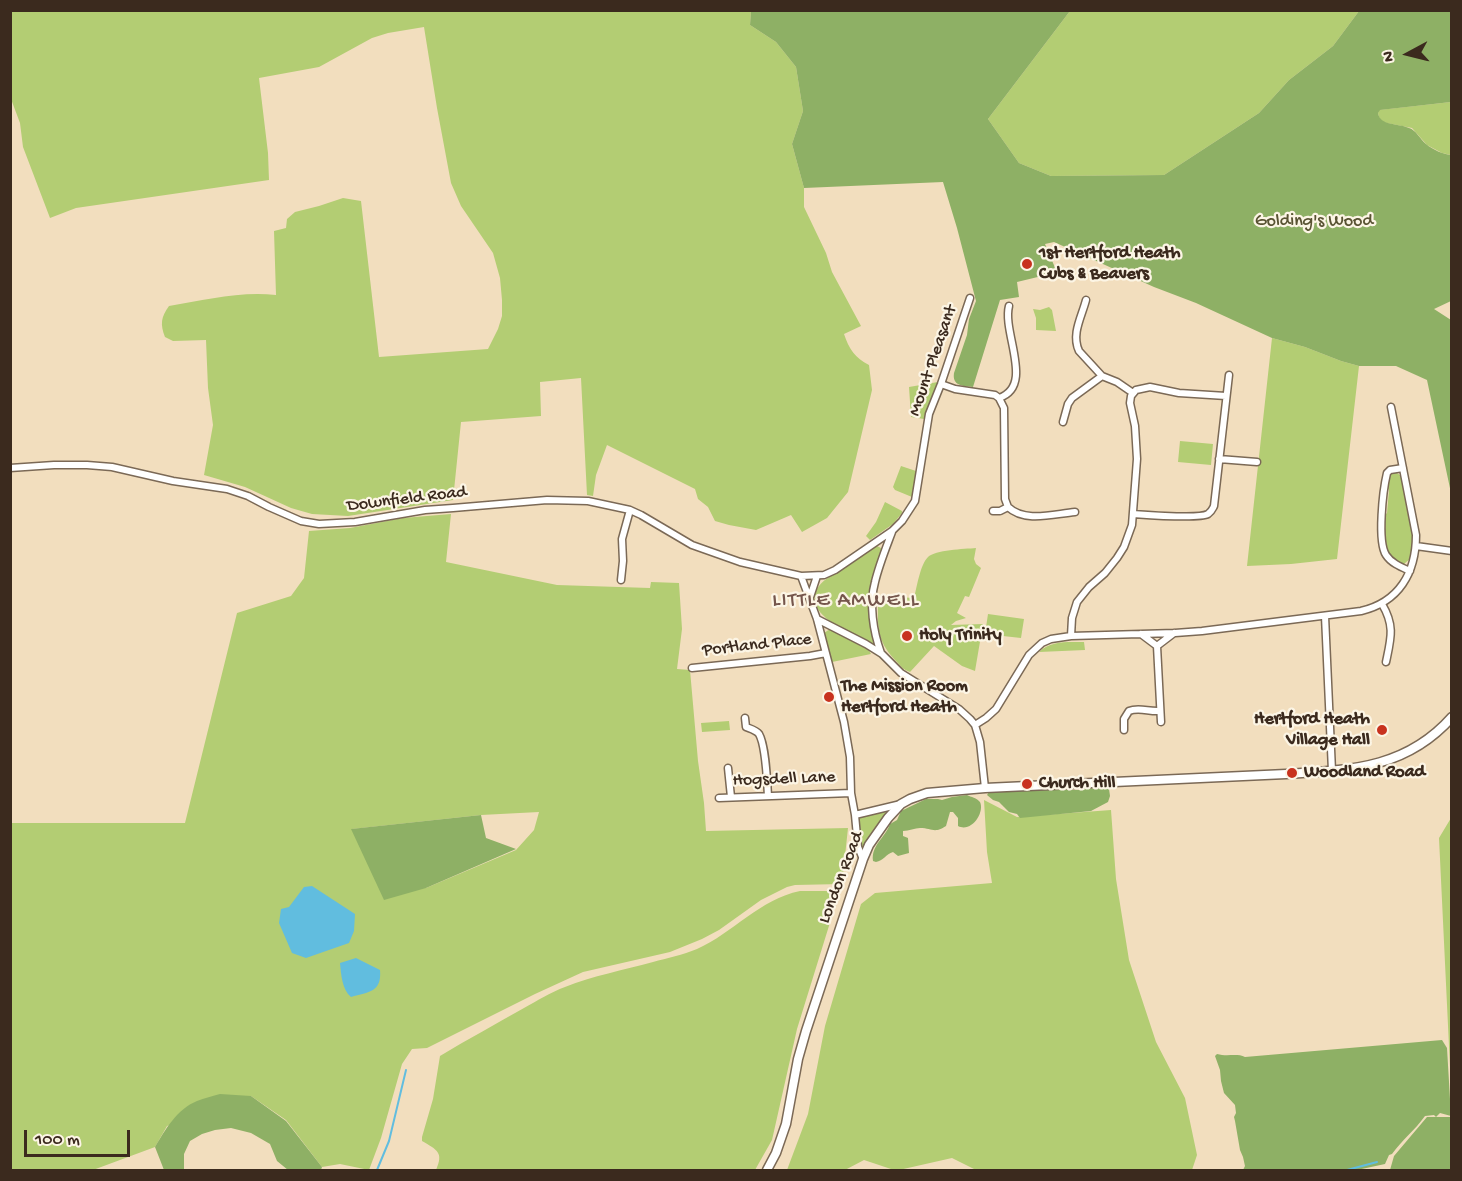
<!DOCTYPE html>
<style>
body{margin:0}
#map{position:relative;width:1462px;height:1181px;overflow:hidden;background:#f2debe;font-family:"Gochi Hand",sans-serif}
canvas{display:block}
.frame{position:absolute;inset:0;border:12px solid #3b2a1e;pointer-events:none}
.north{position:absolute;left:1378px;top:24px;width:60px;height:60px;-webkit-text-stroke:4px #fcf5e5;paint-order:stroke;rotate:263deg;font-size:16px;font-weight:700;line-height:24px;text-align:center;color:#3b2a1e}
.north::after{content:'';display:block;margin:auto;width:21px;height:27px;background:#3b2a1e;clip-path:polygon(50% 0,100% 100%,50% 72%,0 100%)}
.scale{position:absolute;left:24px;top:1130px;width:106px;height:27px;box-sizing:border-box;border:3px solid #3b2a1e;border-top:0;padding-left:8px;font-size:18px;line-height:21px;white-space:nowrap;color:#3b2a1e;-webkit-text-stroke:4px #fcf5e5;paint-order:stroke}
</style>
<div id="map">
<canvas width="1462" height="1181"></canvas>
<div class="frame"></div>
<div class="north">N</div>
<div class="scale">100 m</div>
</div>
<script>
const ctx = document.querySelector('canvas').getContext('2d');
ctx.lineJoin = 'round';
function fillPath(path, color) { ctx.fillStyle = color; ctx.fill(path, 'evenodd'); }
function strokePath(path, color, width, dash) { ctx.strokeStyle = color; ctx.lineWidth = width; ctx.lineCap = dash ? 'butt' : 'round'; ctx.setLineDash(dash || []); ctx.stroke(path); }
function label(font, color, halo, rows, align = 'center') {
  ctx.font = font + ' "Gochi Hand",sans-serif'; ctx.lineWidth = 4.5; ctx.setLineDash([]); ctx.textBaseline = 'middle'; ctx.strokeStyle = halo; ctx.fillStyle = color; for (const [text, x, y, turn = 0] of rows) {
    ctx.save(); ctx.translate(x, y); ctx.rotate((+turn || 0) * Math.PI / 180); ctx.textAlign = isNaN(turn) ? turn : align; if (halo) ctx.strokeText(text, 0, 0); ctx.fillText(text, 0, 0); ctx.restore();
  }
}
const green = new Path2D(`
 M10 11H751L750 25 776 42 796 67 803 111 792 144 804 188V207L826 253 832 272 861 326 844 334C849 349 855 358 869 365L872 390 848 492 827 518 802 532 791 515 756 530 729 525 715 521 708 507 698 499 695 489 607 445 596 475 593 496 587 495 581 378 540 382 541 416 461 422 453 500 348 516 312 514 291 508 245 487 204 475 213 425 208 388 206 340 173 341 165 337C160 324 161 317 169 306 205 300 240 291 276 295L274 231 286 228 287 219 295 212 319 206 343 198 361 201 379 357 488 349 498 329 502 316V300L500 278 493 253 461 206 451 183 437 108 424 27 388 33 372 38 319 67 259 78 268 153 269 180 76 208 50 218 23 147 20 123 11 99Z
 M1070 11H1359L1333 46 1289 80 1259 113 1164 175 1051 176 1019 163 988 119Z
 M1451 102V155L1442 153 1427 145 1412 128 1382 122 1379 117 1378 113 1379 110Z
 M1049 307 1052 310 1056 331 1036 330V318L1033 309 1040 310Z
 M1272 338 1305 347 1341 361 1359 366 1337 559 1291 564 1247 566Z
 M938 382 924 419 911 417 909 387Z
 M1180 441 1213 444 1211 465 1178 462Z
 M901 466 916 471 912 497 895 490 893 487Z
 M1393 472C1398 473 1401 475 1403 479L1413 534 1414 542 1411 558 1404 564C1380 560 1383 534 1385 515L1387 513 1389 490 1387 487 1390 473Z
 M885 502 902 511V513L893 524 870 540 866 536 876 522Z
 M451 514 446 562 557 585 650 588 651 582 679 583 682 629 677 669 690 670 698 761 704 803 706 831 848 828 842 884 795 885 787 887 761 900 719 930 702 939 670 952 583 972 535 994 427 1048 412 1049 402 1064 381 1138 369 1170 340 1164 322 1167 286 1120 251 1096 167 1126 155 1147 93 1170H11V823H185L237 613 291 596 304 578 309 531 350 528 403 518ZM539 812 534 830 516 850 426 888 352 829 481 815Z
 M877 546 881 548V554L875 571 873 633 874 643 873 644C856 636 798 614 819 586 824 579 835 574 842 569 853 561 865 552 877 546Z
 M976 548 974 559 976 564 981 568 969 597 965 596 957 613 966 618 956 621 951 625 983 624 975 671 962 666 934 646 910 672C903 670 900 665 895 660 875 639 878 623 878 596L914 598C917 587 920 565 928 557 935 550 964 549 976 548Z
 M988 614 1024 619 1021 638 985 634Z
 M830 629C843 635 865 640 871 654L832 662 824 633Z
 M1084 642 1085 650 1039 652C1051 640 1069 642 1084 642Z
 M729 721 730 730 702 732 701 723Z
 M984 800 1017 817 1111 810 1116 879 1129 960 1156 1042 1185 1098 1197 1155 1192 1170H976L952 1158 899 1170H894L864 1160 845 1170H787L808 1114 825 1026 861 904 875 893 992 883 987 852Z
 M885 811 887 812 870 835 863 848 861 847 858 818Z
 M1451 818V1088L1439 838Z
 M800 891H828L837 896V900L797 1029 772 1140 755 1170H436C444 1152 437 1150 422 1141V1137L433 1099 440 1056C468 1039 496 1024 524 1008 537 1001 551 992 565 987 593 976 623 970 653 962 667 958 683 955 697 949 733 933 760 899 800 891Z`);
const forest = new Path2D(`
 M751 11H1070L988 119 1019 163 1051 176 1164 175 1259 113 1289 80 1333 46 1359 11H1451V102L1380 110 1378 113C1380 126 1398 123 1409 128 1416 130 1420 139 1426 144 1433 150 1443 154 1451 155V301L1434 309 1451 320V493L1427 380 1396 366H1359L1341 361 1305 347 1272 338 1196 303 1154 287 1054 242 1045 244 1056 270 1046 275 1017 282 1019 297 1000 300 973 387C963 386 952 386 954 373L967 335 969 319 976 301 957 228 943 182 804 188 792 144 803 111 796 67 776 42 750 25Z
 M1100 785H1104L1109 789 1110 796 1108 802 1091 811 1020 818 1017 814 1009 812 999 802 993 800 987 795 989 792 995 790H1083L1090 787 1093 789Z
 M967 795C971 797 977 798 980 802 985 813 971 833 958 826V818L953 812H950L946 826C934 834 932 828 920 828 915 828 909 831 903 831V836L908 838 909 853 898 856 893 852C886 854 883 861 876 862L873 861C871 845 885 838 890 824L897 820 901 811 926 799H938L942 800 952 797Z
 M481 815 486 838 516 849 426 888 384 900 351 829Z
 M1442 1040 1447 1048 1451 1116 1440 1113 1436 1117H1451V1170H1390L1394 1156 1427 1117H1436L1434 1115 1425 1116C1415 1130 1402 1140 1392 1154L1389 1155 1385 1164 1357 1170H1243L1245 1166 1243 1157 1240 1150 1235 1121 1234 1117 1236 1113 1235 1105 1224 1093 1221 1081 1220 1070 1215 1056 1217 1054C1227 1057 1237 1053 1245 1057Z
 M220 1094 251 1096 286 1121 322 1167 321 1170H288L277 1161 270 1144 251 1133 231 1128 215 1130 202 1134 190 1141 184 1154V1170H164L155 1147C165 1130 177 1109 197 1101 204 1098 213 1096 220 1094Z`);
const water = new Path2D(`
 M312 886 355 914 354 931 349 943 306 958 292 953 279 923 281 909 289 907 304 887Z
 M356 958 380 970C382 992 369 992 351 997 342 990 341 974 340 963Z`);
const stream = new Path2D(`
 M377 1170 389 1141 406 1070
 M1347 1170 1377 1162`);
const street = new Path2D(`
 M1086 300C1082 316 1071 334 1079 351L1102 376 1117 382 1133 393
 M941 384 955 389 995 395 999 398 1004 408 1005 499 1008 507
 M999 398C1035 386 1002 333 1009 306
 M1063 422 1068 404 1072 398 1102 376
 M1219 459 1257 462
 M10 468 54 465H87L112 467 173 481 227 489 248 496 269 507 301 521 319 524 355 522 425 510 453 508 547 500 588 501 630 510 641 515 692 545 740 562 801 576 824 575 835 570 892 531 902 521 915 501 929 414 941 384 970 298
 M1403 468 1390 470 1387 473C1383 490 1377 541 1386 555 1391 563 1401 567 1410 571
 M993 511H1000L1008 507C1025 523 1053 514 1075 512
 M1134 514C1148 515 1199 519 1208 514 1212 511 1212 510 1214 506L1229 375
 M1416 546 1452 551
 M801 576 817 619 844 722 850 757 851 793 855 815 858 847 863 859
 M621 580 623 561 622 539 630 510
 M810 597 817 576
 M1382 604C1395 626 1391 638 1386 662
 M1325 616 1332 771
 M817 619 866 644 882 654 901 673 959 709 970 719 975 725 980 742 985 788
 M1141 634 1157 646
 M1071 636 1072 618 1077 602 1089 587 1105 573 1117 558 1124 547 1132 525 1137 459 1135 426 1130 403 1131 396 1136 390 1150 387 1179 393 1226 396
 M1157 646 1161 722
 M1157 646 1174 633
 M881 653C873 631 869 604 875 582 879 565 886 548 892 532
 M692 668 810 656 826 653
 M745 718 746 727C751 729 756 730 759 734 766 746 767 781 768 796
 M975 725 986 718 996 709 1029 655 1042 643 1051 639 1071 636 1175 633 1202 631 1361 611C1399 602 1416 573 1416 535L1391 407
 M1124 730V719L1129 711C1139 707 1149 712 1160 711
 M728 768 731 797
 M719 798 851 793
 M855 815 901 804`);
const secondary = new Path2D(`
 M767 1170 776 1153 786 1124 798 1059 806 1031 863 859 869 845 888 818 901 804 910 799 927 793 985 788 1286 774C1350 770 1406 769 1452 717`);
const markers = [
 [1027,264,6,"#c8321e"],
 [907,636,6,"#c8321e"],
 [829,697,6,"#c8321e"],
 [1382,730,6,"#c8321e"],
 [1292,773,6,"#c8321e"],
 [1027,784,6,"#c8321e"]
];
const parkNames = [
 ["Golding's Wood",1314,222]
];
const poiNames = [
 ["1st Hertford Heath",1039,254],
 ["Cubs & Beavers",1039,275],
 ["Holy Trinity",919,636],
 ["The Mission Room",841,687],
 ["Hertford Heath",841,708],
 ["Hertford Heath",1370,720,"right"],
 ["Village Hall",1370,741,"right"],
 ["Woodland Road",1304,773],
 ["Church Hill",1039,784]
];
const streetNames = [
 ["Mount Pleasant",934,361,-71],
 ["Downfield Road",407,500,-7],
 ["Portland Place",757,646,-6],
 ["Hogsdell Lane",784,780,-2],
 ["London Road",842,878,-69]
];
const quarterNames = [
 ["LITTLE AMWELL",846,602]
];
fillPath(green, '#b3cd73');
fillPath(forest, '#8eb065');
fillPath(water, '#61bddf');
strokePath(stream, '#61bddf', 2);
strokePath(street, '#7b6956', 9);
strokePath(secondary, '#7b6956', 11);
strokePath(street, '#fff', 6);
strokePath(secondary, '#fff', 8);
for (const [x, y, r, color] of markers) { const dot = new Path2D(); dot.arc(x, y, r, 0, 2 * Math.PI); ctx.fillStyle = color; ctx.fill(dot); strokePath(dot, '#fcf5e5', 2); }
label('18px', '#595333', '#fcf5e5', parkNames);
label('bold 18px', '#3b2a1e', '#fcf5e5', poiNames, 'left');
label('18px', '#3b2a1e', '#fcf5e5', streetNames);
ctx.letterSpacing = '1.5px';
label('21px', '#75564c', '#fcf5e5', quarterNames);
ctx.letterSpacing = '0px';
</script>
